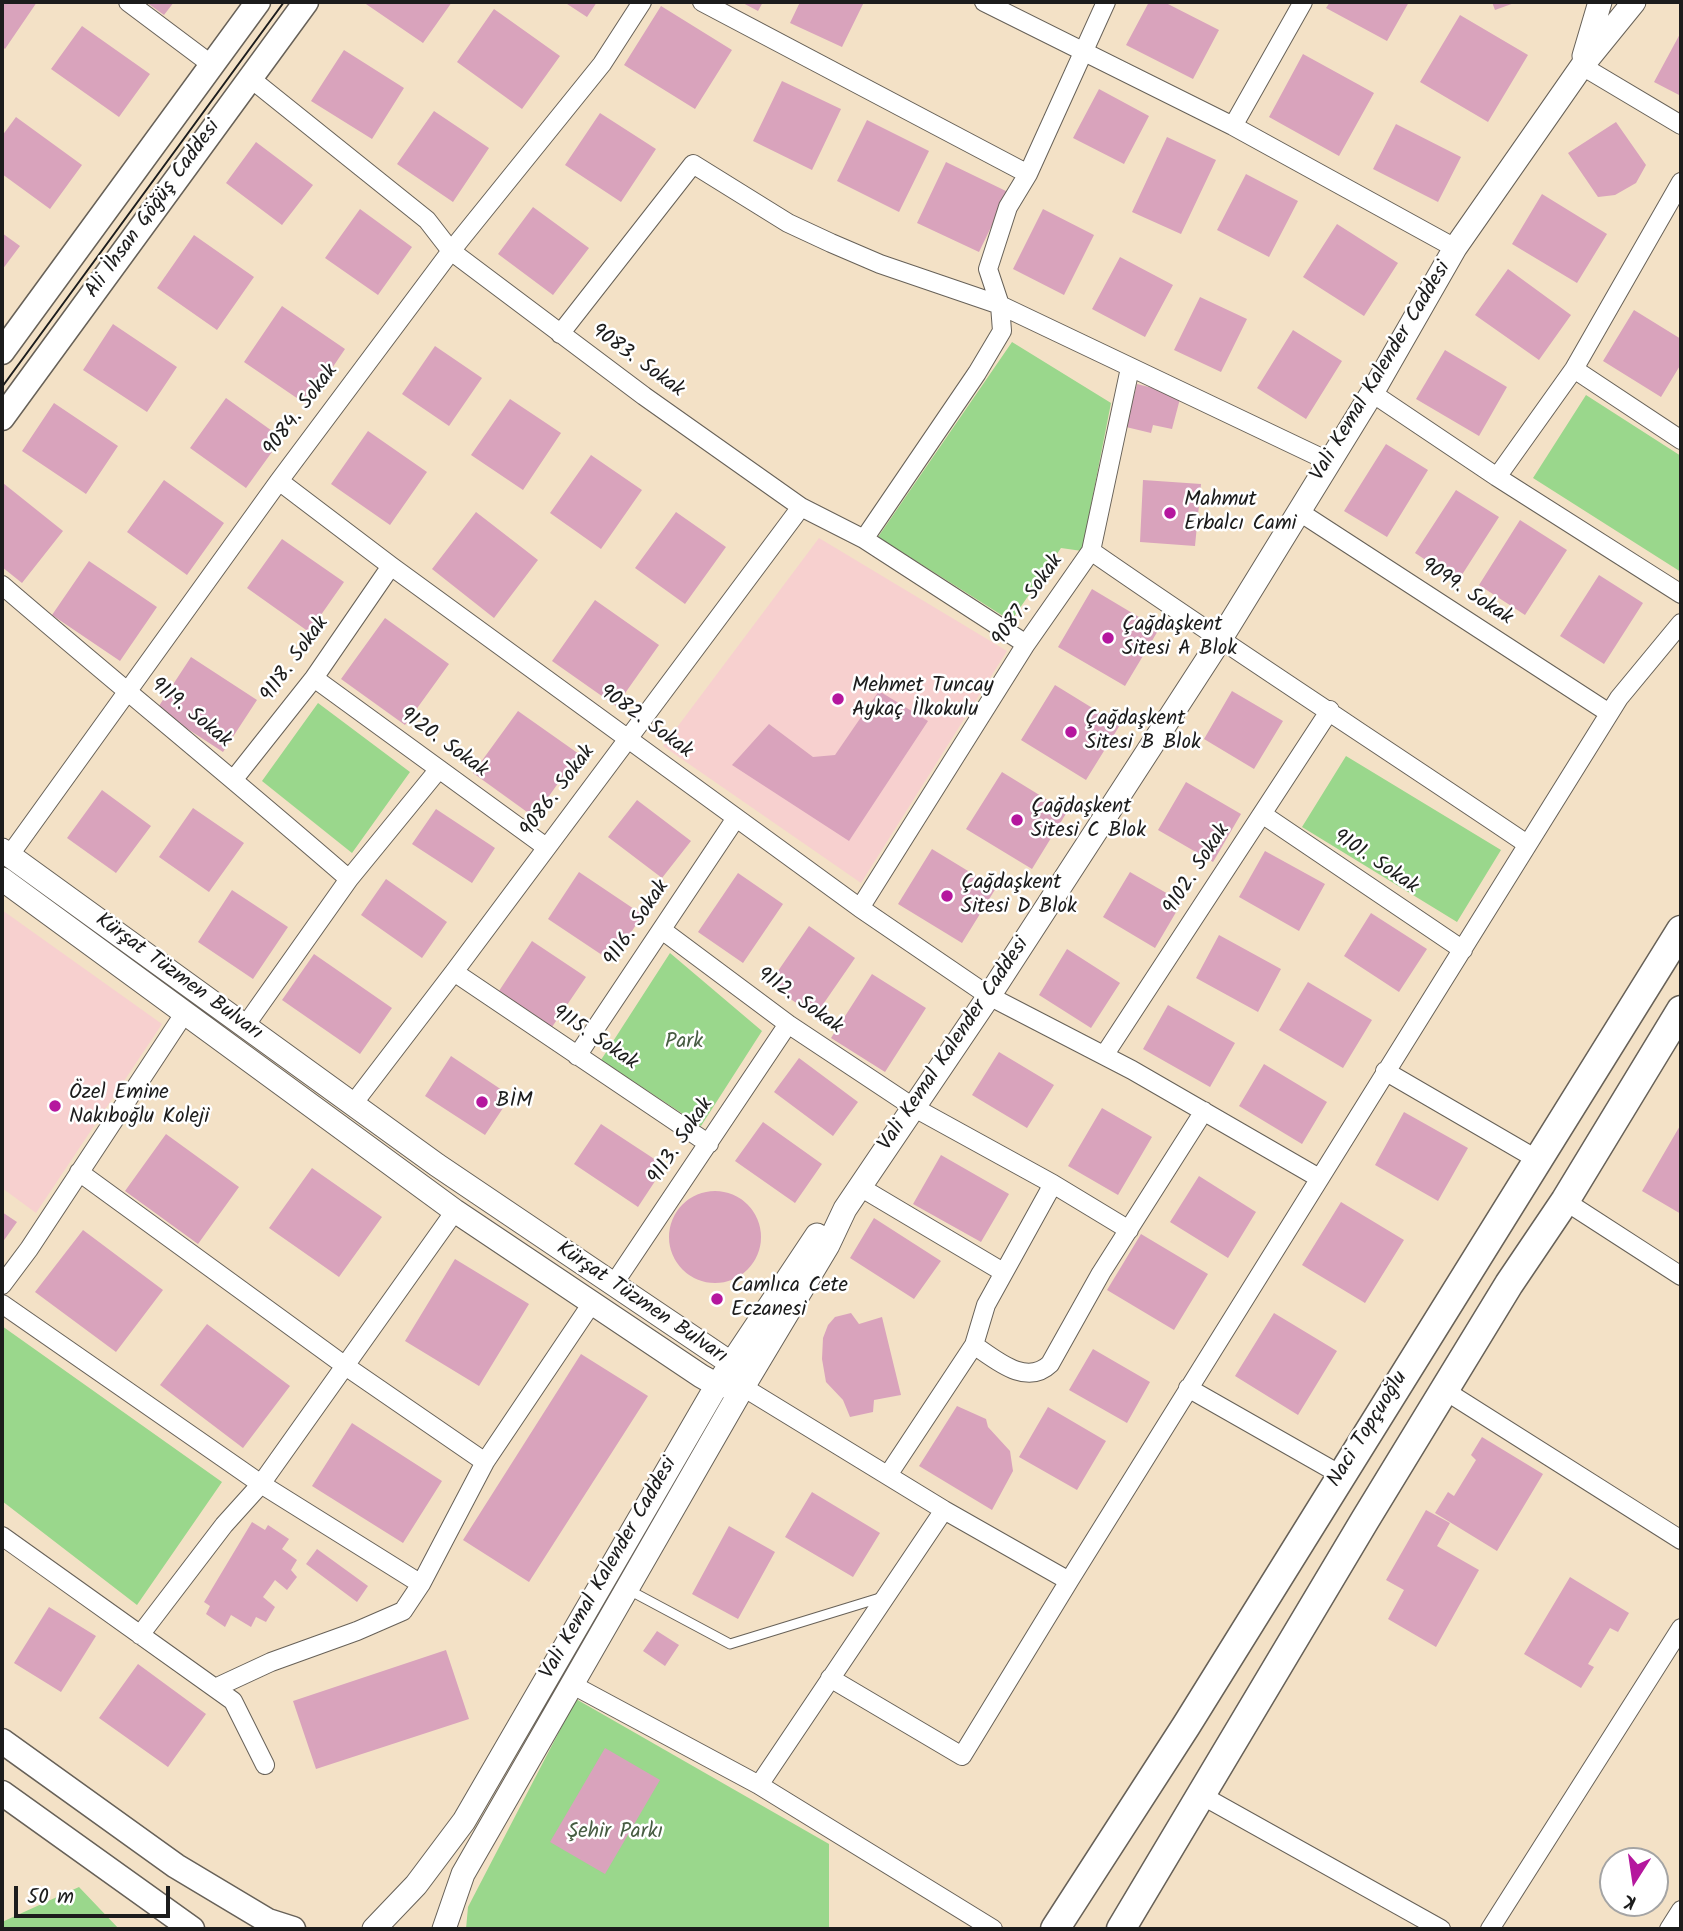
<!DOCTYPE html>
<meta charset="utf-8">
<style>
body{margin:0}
#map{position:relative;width:1683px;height:1931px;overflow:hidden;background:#f3e1c6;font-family:Kalam,sans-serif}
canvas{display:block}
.frame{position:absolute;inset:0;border:4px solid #1c1c1c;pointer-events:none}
.north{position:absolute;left:1599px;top:1847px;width:70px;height:70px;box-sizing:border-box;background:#fff;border:2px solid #a4a4a4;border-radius:50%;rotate:192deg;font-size:19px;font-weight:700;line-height:28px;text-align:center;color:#1c1c1c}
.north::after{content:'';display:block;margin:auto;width:24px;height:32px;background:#b5179e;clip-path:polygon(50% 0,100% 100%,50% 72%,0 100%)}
.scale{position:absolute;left:14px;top:1886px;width:156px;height:32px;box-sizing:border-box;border:4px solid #1c1c1c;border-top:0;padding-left:9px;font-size:21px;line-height:24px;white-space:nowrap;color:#1c1c1c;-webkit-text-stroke:5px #fff;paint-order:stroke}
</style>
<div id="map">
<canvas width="1683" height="1931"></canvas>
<div class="frame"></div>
<div class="north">K</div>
<div class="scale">50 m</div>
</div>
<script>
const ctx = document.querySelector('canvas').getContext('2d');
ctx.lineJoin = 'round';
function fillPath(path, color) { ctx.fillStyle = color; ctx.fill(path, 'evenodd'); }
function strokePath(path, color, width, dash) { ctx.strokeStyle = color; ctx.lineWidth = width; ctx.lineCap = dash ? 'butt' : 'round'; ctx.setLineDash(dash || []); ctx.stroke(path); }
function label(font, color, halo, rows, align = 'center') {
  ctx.font = font + ' Kalam,sans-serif'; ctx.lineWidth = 5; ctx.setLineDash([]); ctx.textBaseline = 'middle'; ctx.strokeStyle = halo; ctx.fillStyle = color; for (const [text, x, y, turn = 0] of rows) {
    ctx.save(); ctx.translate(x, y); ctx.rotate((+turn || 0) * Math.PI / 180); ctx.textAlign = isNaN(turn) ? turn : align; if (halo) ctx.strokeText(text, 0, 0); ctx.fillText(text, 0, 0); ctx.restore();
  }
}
const built = new Path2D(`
 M819 538 1007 651 861 883 663 746Z
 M2 910 162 1024 36 1213 2 1188Z`);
const green = new Path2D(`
 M1012 342 1111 403 1082 551 1061 548 1011 621 878 537Z
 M1586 395 1681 456V572L1533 478Z
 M318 703 410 772 352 853 262 781Z
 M1346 756 1501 850 1457 922 1302 827Z
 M670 953 762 1031 701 1126 601 1060Z
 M2 1326 222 1482 137 1605 2 1501Z
 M576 1699 829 1844V1929H466L468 1907Z
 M79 1887 119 1929H2V1922Z`);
const building = new Path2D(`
 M2 2H37L5 49 2 46Z
 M146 2H174L164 15Z
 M363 2H452L423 43Z
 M564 2H597L587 17Z
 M741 2H763L758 11Z
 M800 2H864L842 47 790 23Z
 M1149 2H1164L1219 30 1193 79 1126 45Z
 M1330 2H1409L1387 41 1326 8Z
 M1492 2H1517L1495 10Z
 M661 6 732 50 695 109 624 65Z
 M494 9 560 56 522 109 457 62Z
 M1460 15 1528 55 1488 122 1420 82Z
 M82 26 150 74 119 117 51 69Z
 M1681 32V96L1654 82Z
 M344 50 404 88 372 139 311 101Z
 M1303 54 1374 93 1339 156 1269 117Z
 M782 81 841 109 812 170 753 141Z
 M1099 89 1149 116 1124 164 1073 138Z
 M434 111 489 148 453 202 397 164Z
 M600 113 656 149 621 202 565 165Z
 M16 117 82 165 50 209 2 174V136Z
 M867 120 929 151 899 212 837 181Z
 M1616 122 1646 165 1636 183 1615 195 1598 197 1568 153Z
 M1396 124 1461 157 1438 202 1373 169Z
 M1167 137 1216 160 1181 234 1132 212Z
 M256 142 313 185 282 225 226 183Z
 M946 162 1008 192 979 252 917 223Z
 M1246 174 1298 201 1269 257 1217 230Z
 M1542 194 1607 234 1577 283 1512 244Z
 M533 207 589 248 553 295 498 254Z
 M360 209 412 247 378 295 325 258Z
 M1043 209 1094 235 1064 295 1013 269Z
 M1337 224 1398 263 1364 316 1303 277Z
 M2 233 20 246 2 270Z
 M194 235 254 277 217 330 157 288Z
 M1120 257 1173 285 1145 337 1092 309Z
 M1508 269 1571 315 1539 360 1475 315Z
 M1200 297 1247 319 1221 372 1174 350Z
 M282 306 345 349 307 405 244 362Z
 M1634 310 1681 339V364L1661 397 1603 361Z
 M113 324 177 367 147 412 83 370Z
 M1293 330 1342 361 1306 419 1257 388Z
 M435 346 482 378 449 426 402 394Z
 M1445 350 1507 387 1479 436 1416 399Z
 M1137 384 1181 395 1172 429 1153 425 1151 433 1126 427Z
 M226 398 282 438 246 488 190 448Z
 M510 399 561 433 523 490 471 455Z
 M54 403 118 446 86 494 22 451Z
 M368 431 427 472 390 525 331 484Z
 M1386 444 1428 470 1387 537 1344 511Z
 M591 455 642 490 601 549 550 513Z
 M164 480 224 523 187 575 127 532Z
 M1143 480 1201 484 1195 546 1140 542Z
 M3 483 63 531 22 583 2 567Z
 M1456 490 1499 517 1458 581 1415 553Z
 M476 512 538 560 494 618 432 569Z
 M676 512 726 547 685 604 635 568Z
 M1520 520 1567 550 1525 615 1479 585Z
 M282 539 344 582 309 632 247 588Z
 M89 561 157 607 120 661 52 615Z
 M1599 575 1643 603 1604 664 1560 636Z
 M1092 589 1159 629 1125 686 1058 647Z
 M595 600 659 645 616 706 552 661Z
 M385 618 449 664 405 725 341 679Z
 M191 657 257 700 223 752 157 709Z
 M1055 685 1120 725 1086 780 1021 740Z
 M879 691 928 721 849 841 732 765 769 724 813 757 835 755Z
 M1232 691 1283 721 1254 769 1204 739Z
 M518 711 579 754 534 817 473 773Z
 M1002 772 1067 812 1032 869 966 829Z
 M1186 782 1241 814 1213 862 1158 830Z
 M102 790 151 826 116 873 67 838Z
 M637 800 691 841 662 878 608 837Z
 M193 808 244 843 209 892 159 857Z
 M436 809 495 848 472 883 412 844Z
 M932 849 996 888 962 943 898 904Z
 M1265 851 1325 884 1299 931 1239 897Z
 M579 872 643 915 611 961 548 919Z
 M1130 872 1182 902 1155 948 1103 917Z
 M738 873 783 904 743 963 698 932Z
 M386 879 447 922 422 958 361 915Z
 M232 890 288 927 253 979 198 942Z
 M1371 913 1427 949 1399 992 1344 956Z
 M809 926 855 958 815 1016 769 984Z
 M1219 935 1281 969 1258 1012 1196 978Z
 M532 941 586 977 552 1027 499 991Z
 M1067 949 1120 983 1091 1028 1039 995Z
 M314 954 392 1008 360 1054 282 1000Z
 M872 974 926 1008 885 1072 831 1038Z
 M1308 982 1372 1020 1343 1068 1279 1030Z
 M1168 1005 1235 1043 1210 1087 1143 1049Z
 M999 1052 1054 1085 1027 1128 972 1095Z
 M451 1056 511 1096 485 1135 425 1096Z
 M799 1058 858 1102 833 1136 774 1092Z
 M1264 1064 1327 1102 1302 1144 1239 1106Z
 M1102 1108 1152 1137 1118 1195 1068 1166Z
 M1404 1112 1468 1148 1438 1201 1375 1165Z
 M763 1122 822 1164 795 1203 735 1161Z
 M601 1124 665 1166 638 1207 574 1164Z
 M1681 1124V1214L1642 1191Z
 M166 1134 239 1187 198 1244 125 1191Z
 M941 1155 1009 1194 981 1242 913 1204Z
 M312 1168 382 1217 339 1277 269 1228Z
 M1199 1176 1256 1212 1228 1258 1170 1222Z
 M669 1237a46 46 0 1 1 92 0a46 46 0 1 1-92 0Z
 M1341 1202 1404 1240 1365 1303 1302 1265Z
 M2 1212 17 1222 2 1243Z
 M874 1218 941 1261 914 1299 850 1258Z
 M83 1230 163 1290 116 1352 35 1292Z
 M1141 1234 1208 1274 1174 1330 1107 1290Z
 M455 1259 529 1304 479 1386 405 1341Z
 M851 1313 859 1324 882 1317 901 1395 874 1400 873 1412 850 1417 843 1400 826 1382 822 1359 823 1338 828 1325 835 1317Z
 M1274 1313 1337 1351 1298 1415 1235 1376Z
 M207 1324 290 1386 243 1448 160 1385Z
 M1093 1349 1150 1382 1127 1423 1069 1390Z
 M581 1354 648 1396 529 1582 463 1540Z
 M957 1406 986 1419 988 1427 1010 1451 1013 1471 992 1510 919 1466Z
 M1048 1407 1106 1441 1077 1490 1019 1457Z
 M352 1423 442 1481 403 1543 312 1486Z
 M1482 1437 1543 1474 1497 1551 1435 1513 1448 1492 1454 1496 1476 1460 1471 1455Z
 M812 1492 880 1533 853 1577 785 1537Z
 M1426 1510 1450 1523 1437 1546 1479 1570 1436 1647 1388 1619 1404 1590 1386 1580Z
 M252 1522 265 1530 268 1525 289 1539 282 1549 297 1560 291 1570 297 1577 287 1590 275 1580 263 1597 275 1607 266 1622 256 1617 251 1627 231 1615 225 1627 206 1614 210 1606 204 1602Z
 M729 1526 775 1552 738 1619 692 1594Z
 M317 1549 368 1586 357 1602 306 1564Z
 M1570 1577 1629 1613 1618 1632 1610 1628 1588 1664 1594 1667 1581 1688 1524 1654Z
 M49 1607 96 1636 61 1692 14 1663Z
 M657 1631 679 1645 665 1666 643 1651Z
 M446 1650 469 1719 316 1769 293 1701Z
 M138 1664 206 1714 168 1767 99 1718Z
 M605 1748 660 1780 605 1874 550 1842Z`);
const service = new Path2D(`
 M627 1589 730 1644 883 1597`);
const minor = new Path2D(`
 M128 2 212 65
 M702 2 1028 174
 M984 2 1233 126 1455 248
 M1582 66 1681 125
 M250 78 427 220 451 251 644 396 801 507 864 539 1026 644
 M1233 126 1303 2
 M560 334 693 164 788 223 831 243 880 264 1000 305 1330 462
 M1574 369 1681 440
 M1372 393 1497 477 1681 594
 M1497 477 1574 369 1681 182
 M279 481 391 566 860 908 989 996 1132 1070 1319 1178
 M1298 511 1609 713
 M864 539 977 373 1002 331 1000 305 988 269 1008 207 1028 174 1106 2
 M1091 551C1235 651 1382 746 1527 844
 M2 585C117 684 234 779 349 879
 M314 678 546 847
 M234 779 314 678 391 566
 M1262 814 1463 950
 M9 856 279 481 451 251 602 64 642 2
 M860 908 1026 644 1091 551 1130 368
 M662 930 788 1024 913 1107 1053 1184 1129 1230
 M454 972 709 1144
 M245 1026 349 879 439 769
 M1105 1054 1330 710
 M577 1056 736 818
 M1385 1071 1538 1160
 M353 1104 454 972 801 507
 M79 1172 344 1365 485 1462
 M860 1187 1003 1272
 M1565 1201 1681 1276
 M2 1285 29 1249 184 1014
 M613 1285 788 1024
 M2 1304 261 1484 421 1584
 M974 1345 986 1305 1053 1184
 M743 1387 944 1510 1069 1581 1619 698 1681 623
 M1188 1388 1341 1475
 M1444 1390 1681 1540
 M888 1475 974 1345C995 1359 1026 1387 1050 1364L1101 1273 1204 1111
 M2 1536 233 1701 265 1765
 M140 1635 224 1525 261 1484 455 1211
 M830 1678 962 1756 1069 1581
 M571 1684 759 1785 993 1929
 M215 1688 271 1662 357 1631 403 1611 421 1584 485 1462 592 1303
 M759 1785 944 1510
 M1201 1795 1441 1929
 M1490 1929 1681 1628
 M1669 1929 1681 1910`);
const tertiary = new Path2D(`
 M1584 56 1600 2
 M2 850 437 1165 732 1364 743 1387 717 1385 701 1376 455 1211 2 879
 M374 1929 416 1885 464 1821 717 1385 817 1235
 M444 1929 463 1874 743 1387 828 1245 845 1209 989 996 1220 640 1372 393 1455 248 1582 66 1634 2`);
const secondary = new Path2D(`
 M2 352 258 2
 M2 418 306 2
 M2 1741 176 1866 268 1921 293 1929
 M2 1793 192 1929`);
const primary = new Path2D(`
 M1055 1929 1186 1726 1681 930
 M1121 1929 1365 1520 1509 1284 1565 1201 1681 1010`);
const tram = new Path2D(`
 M2 387 284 2`);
const markers = [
 [1170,513,7,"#b5179e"],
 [1108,638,7,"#b5179e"],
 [838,699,7,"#b5179e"],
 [1071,732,7,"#b5179e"],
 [1017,820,7,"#b5179e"],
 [947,896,7,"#b5179e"],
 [482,1102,7,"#b5179e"],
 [55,1106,7,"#b5179e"],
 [717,1299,7,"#b5179e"]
];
const streetNames = [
 ["Ali İhsan Göğüş Caddesi",154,210,-54],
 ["9083. Sokak",637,362,36],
 ["Vali Kemal Kalender Caddesi",1382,372,-59],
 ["9084. Sokak",302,411,-53],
 ["9099. Sokak",1466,593,33],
 ["9087. Sokak",1029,601,-55],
 ["9118. Sokak",296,660,-54],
 ["9119. Sokak",190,714,39],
 ["9082. Sokak",645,723,36],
 ["9120. Sokak",443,744,36],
 ["9086. Sokak",559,792,-53],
 ["9101. Sokak",1375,863,34],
 ["9102. Sokak",1198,870,-57],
 ["9116. Sokak",638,924,-56],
 ["Kürşat Tüzmen Bulvarı",178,978,36],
 ["9112. Sokak",799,1002,35],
 ["9115. Sokak",594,1039,34],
 ["Vali Kemal Kalender Caddesi",955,1045,-56],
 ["9113. Sokak",682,1142,-56],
 ["Kürşat Tüzmen Bulvarı",641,1304,34],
 ["Naci Topçuoğlu",1369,1430,-58],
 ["Vali Kemal Kalender Caddesi",610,1569,-60]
];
const poiNames = [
 ["Mahmut",1184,501],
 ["Erbalcı Cami",1184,525],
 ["Çağdaşkent",1122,626],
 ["Sitesi A Blok",1122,650],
 ["Mehmet Tuncay",852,687],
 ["Aykaç İlkokulu",852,711],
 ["Çağdaşkent",1085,720],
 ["Sitesi B Blok",1085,744],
 ["Çağdaşkent",1031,808],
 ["Sitesi C Blok",1031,832],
 ["Çağdaşkent",961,884],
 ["Sitesi D Blok",961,908],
 ["Özel Emine",69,1094],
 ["Nakıboğlu Koleji",69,1118],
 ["BİM",496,1102],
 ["Camlıca Cete",731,1287],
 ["Eczanesi",731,1311]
];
const parkNames = [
 ["Park",684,1043],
 ["Şehir Parkı",615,1833]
];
fillPath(built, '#f7d0cf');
fillPath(green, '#9ad78c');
fillPath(building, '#d9a3bc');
strokePath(service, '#676158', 11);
strokePath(minor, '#676158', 20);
strokePath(tertiary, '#676158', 25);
strokePath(secondary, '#676158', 27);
strokePath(primary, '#676158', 31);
strokePath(service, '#fff', 9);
strokePath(minor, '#fff', 18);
strokePath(tertiary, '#fff', 23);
strokePath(secondary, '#fff', 24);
strokePath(primary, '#fff', 28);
strokePath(tram, '#1c1c1c', 2);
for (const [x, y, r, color] of markers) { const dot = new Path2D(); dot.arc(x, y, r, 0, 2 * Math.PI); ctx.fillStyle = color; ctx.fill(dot); strokePath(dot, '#fff', 2.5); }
label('21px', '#1c1c1c', '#fff', streetNames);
label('21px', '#1c1c1c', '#fff', poiNames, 'left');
label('21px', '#485d43', '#fff', parkNames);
</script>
